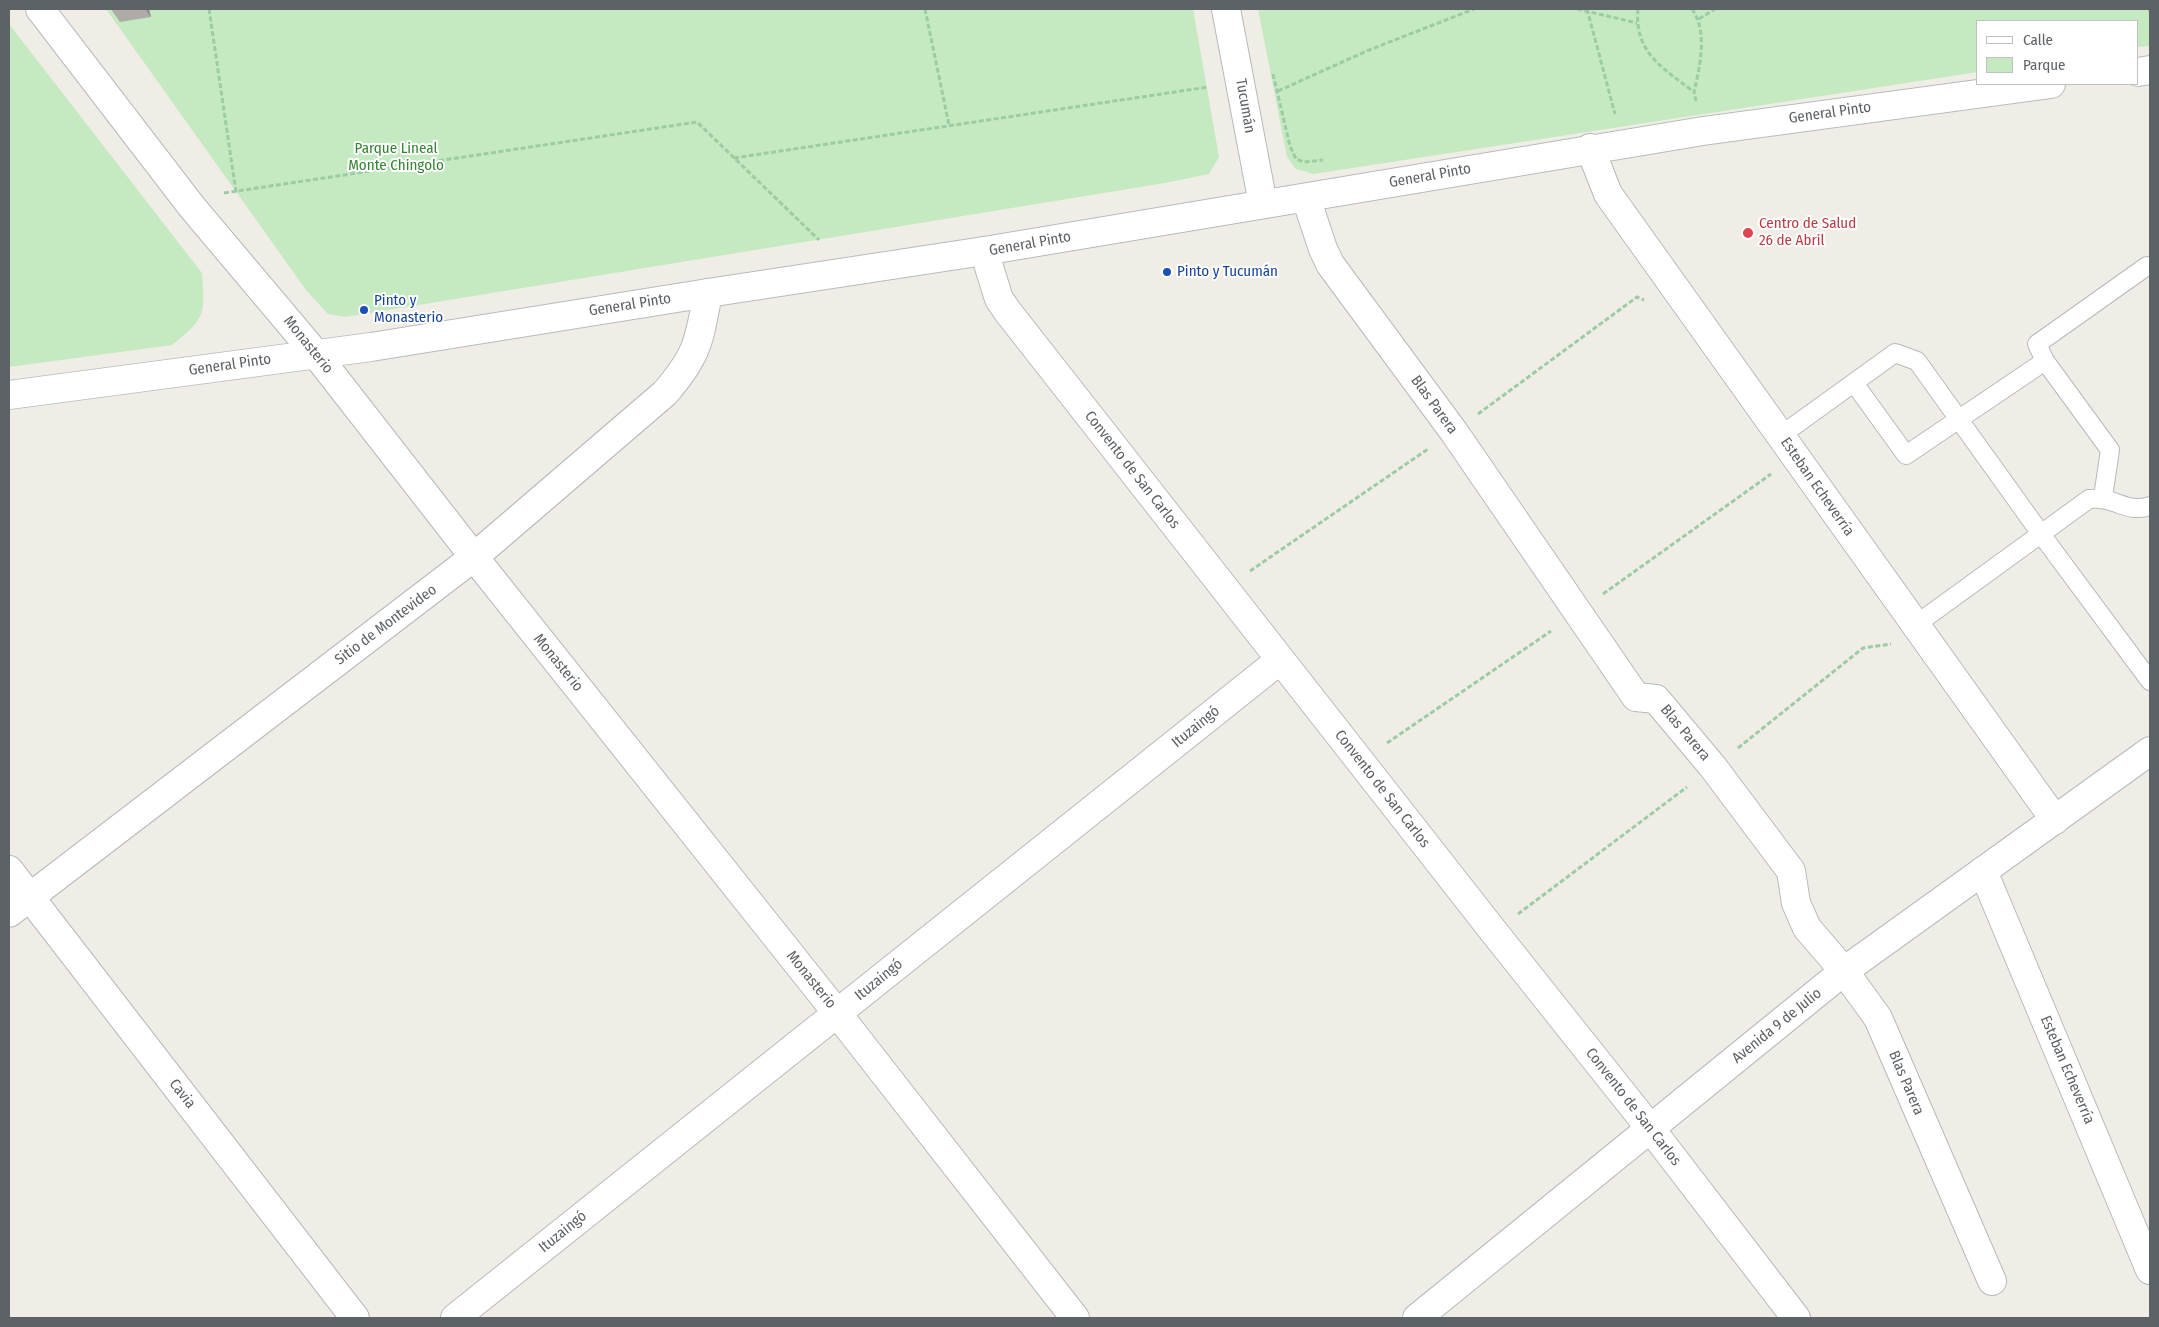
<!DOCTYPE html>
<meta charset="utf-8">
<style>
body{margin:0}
#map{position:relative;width:2159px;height:1327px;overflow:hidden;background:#f0ede6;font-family:"Fira Sans Condensed",sans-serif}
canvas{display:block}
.frame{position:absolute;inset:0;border:10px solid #5d6267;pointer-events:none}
.legend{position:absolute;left:1976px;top:20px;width:162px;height:65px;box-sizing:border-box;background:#fff;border:1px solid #bec0c2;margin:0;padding:6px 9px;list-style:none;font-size:15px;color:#5d6267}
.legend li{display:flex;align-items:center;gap:10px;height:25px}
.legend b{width:25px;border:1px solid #bec0c2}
</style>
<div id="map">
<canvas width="2159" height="1327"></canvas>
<div class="frame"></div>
<ul class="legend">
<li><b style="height:6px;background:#fff"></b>Calle</li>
<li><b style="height:14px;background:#c5e9c1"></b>Parque</li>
</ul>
</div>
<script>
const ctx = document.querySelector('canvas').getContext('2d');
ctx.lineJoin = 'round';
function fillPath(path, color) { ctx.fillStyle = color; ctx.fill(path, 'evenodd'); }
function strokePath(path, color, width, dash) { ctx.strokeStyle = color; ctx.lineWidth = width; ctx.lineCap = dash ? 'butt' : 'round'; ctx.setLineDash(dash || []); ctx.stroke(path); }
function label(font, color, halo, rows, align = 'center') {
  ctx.font = font + ' "Fira Sans Condensed",sans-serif'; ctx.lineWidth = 4; ctx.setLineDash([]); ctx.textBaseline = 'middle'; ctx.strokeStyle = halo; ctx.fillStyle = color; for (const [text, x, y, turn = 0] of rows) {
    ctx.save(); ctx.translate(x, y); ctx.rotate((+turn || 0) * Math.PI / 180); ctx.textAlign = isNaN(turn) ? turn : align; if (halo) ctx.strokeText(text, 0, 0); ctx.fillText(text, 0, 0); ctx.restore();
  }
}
const green = new Path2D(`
 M106 9H1193L1219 157 1209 174 1165 183 345 317 328 314 306 290Z
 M1258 9H2150V46L2138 47V21H1978V72L1313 174 1296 169 1287 157Z
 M9 24 202 273C205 315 206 318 172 345L9 367Z`);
const path = new Path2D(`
 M209 9 236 192
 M925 9 949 125
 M1577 9 1637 23
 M1587 9 1615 114
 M1638 9C1634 53 1663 68 1694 92
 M1692 9C1708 32 1700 66 1694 92L1696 101
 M2149 9 2150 12
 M1699 19 1715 9
 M1273 74 1290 146 1296 159 1304 162 1323 160
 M1278 91 1369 50 1474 9
 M734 158 1208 87
 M224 193 697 122 819 240
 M1478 414 1637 297 1644 300
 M1250 571 1428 449
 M1603 594 1771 474
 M1387 743 1551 631
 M1738 748 1863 648 1891 644
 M1518 914 1687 787`);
const lane = new Path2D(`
 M2045 361 2110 450 2103 497
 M1854 383 1906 455 2045 361 2037 344 2147 266
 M1780 436 1895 353 1917 361 2041 534 2150 681
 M1914 626 2089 499C2115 496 2126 514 2150 506`);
const street = new Path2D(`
 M40 9 192 207 315 353 474 557 837 1013 1075 1318
 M1226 9 1263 204
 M1590 148 1608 194 2055 820
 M1306 198 1323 249 1330 264 1454 432 1636 697 1656 699 1713 767 1791 871 1796 903 1807 928 1844 971 1878 1018 1992 1281
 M984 251 999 299 1008 312 1494 932 1650 1128 1796 1318
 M9 870 355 1318
 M1983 871 2150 1270
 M9 913 474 557 665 393C698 355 699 341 708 293
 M455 1318 1280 660`);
const secondary = new Path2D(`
 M2138 72 2150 70
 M9 395 371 347 708 293 984 251 1703 131 2051 84
 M1417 1318 1844 971 2150 751`);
const wall = new Path2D(`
 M111 9H149L151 17 120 22Z`);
const shadedWall = new Path2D(`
 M145 9H149L151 17Z`);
const markers = [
 [1748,233,6,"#e0444e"],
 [1167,272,5,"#1a4fb4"],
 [364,310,5,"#1a4fb4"]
];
const streetNames = [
 ["Tucumán",1245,106,80],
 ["General Pinto",1830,113,-8],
 ["General Pinto",1430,176,-10],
 ["General Pinto",1030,244,-10],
 ["General Pinto",630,305,-9],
 ["Monasterio",308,345,51],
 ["General Pinto",230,365,-8],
 ["Blas Parera",1434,405,54],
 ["Convento de San Carlos",1132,470,52],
 ["Esteban Echeverría",1817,487,55],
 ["Sitio de Montevideo",386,625,-37],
 ["Monasterio",558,663,51],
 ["Ituzaingó",1196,727,-39],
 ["Blas Parera",1685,733,50],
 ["Convento de San Carlos",1382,789,52],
 ["Monasterio",811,980,51],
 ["Ituzaingó",879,980,-39],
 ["Avenida 9 de Julio",1777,1026,-39],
 ["Esteban Echeverría",2067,1070,67],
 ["Blas Parera",1906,1083,67],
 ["Cavia",182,1094,52],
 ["Convento de San Carlos",1633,1107,52],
 ["Ituzaingó",563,1232,-39]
];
const parkNames = [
 ["Parque Lineal",396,149],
 ["Monte Chingolo",396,166]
];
const healthNames = [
 ["Centro de Salud",1759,224],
 ["26 de Abril",1759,241]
];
const transitNames = [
 ["Pinto y Tucumán",1177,272],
 ["Pinto y",374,301],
 ["Monasterio",374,318]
];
fillPath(green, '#c5e9c1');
strokePath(lane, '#b6b9bd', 20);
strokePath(street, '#b6b9bd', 30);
strokePath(secondary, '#b7bbc0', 30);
strokePath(path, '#9bcca5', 3, [5, 2.5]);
strokePath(lane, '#fff', 18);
strokePath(street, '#fff', 28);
strokePath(secondary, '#fff', 28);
fillPath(wall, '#afaca8');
fillPath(shadedWall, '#8e8c88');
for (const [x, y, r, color] of markers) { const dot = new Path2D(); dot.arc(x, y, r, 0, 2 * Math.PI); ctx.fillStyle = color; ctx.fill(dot); strokePath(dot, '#fff', 2); }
label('15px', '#5d6267', '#fff', streetNames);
label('15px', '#348330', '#fff', parkNames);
label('15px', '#be3a42', '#fff', healthNames, 'left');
label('15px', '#164399', '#fff', transitNames, 'left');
</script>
